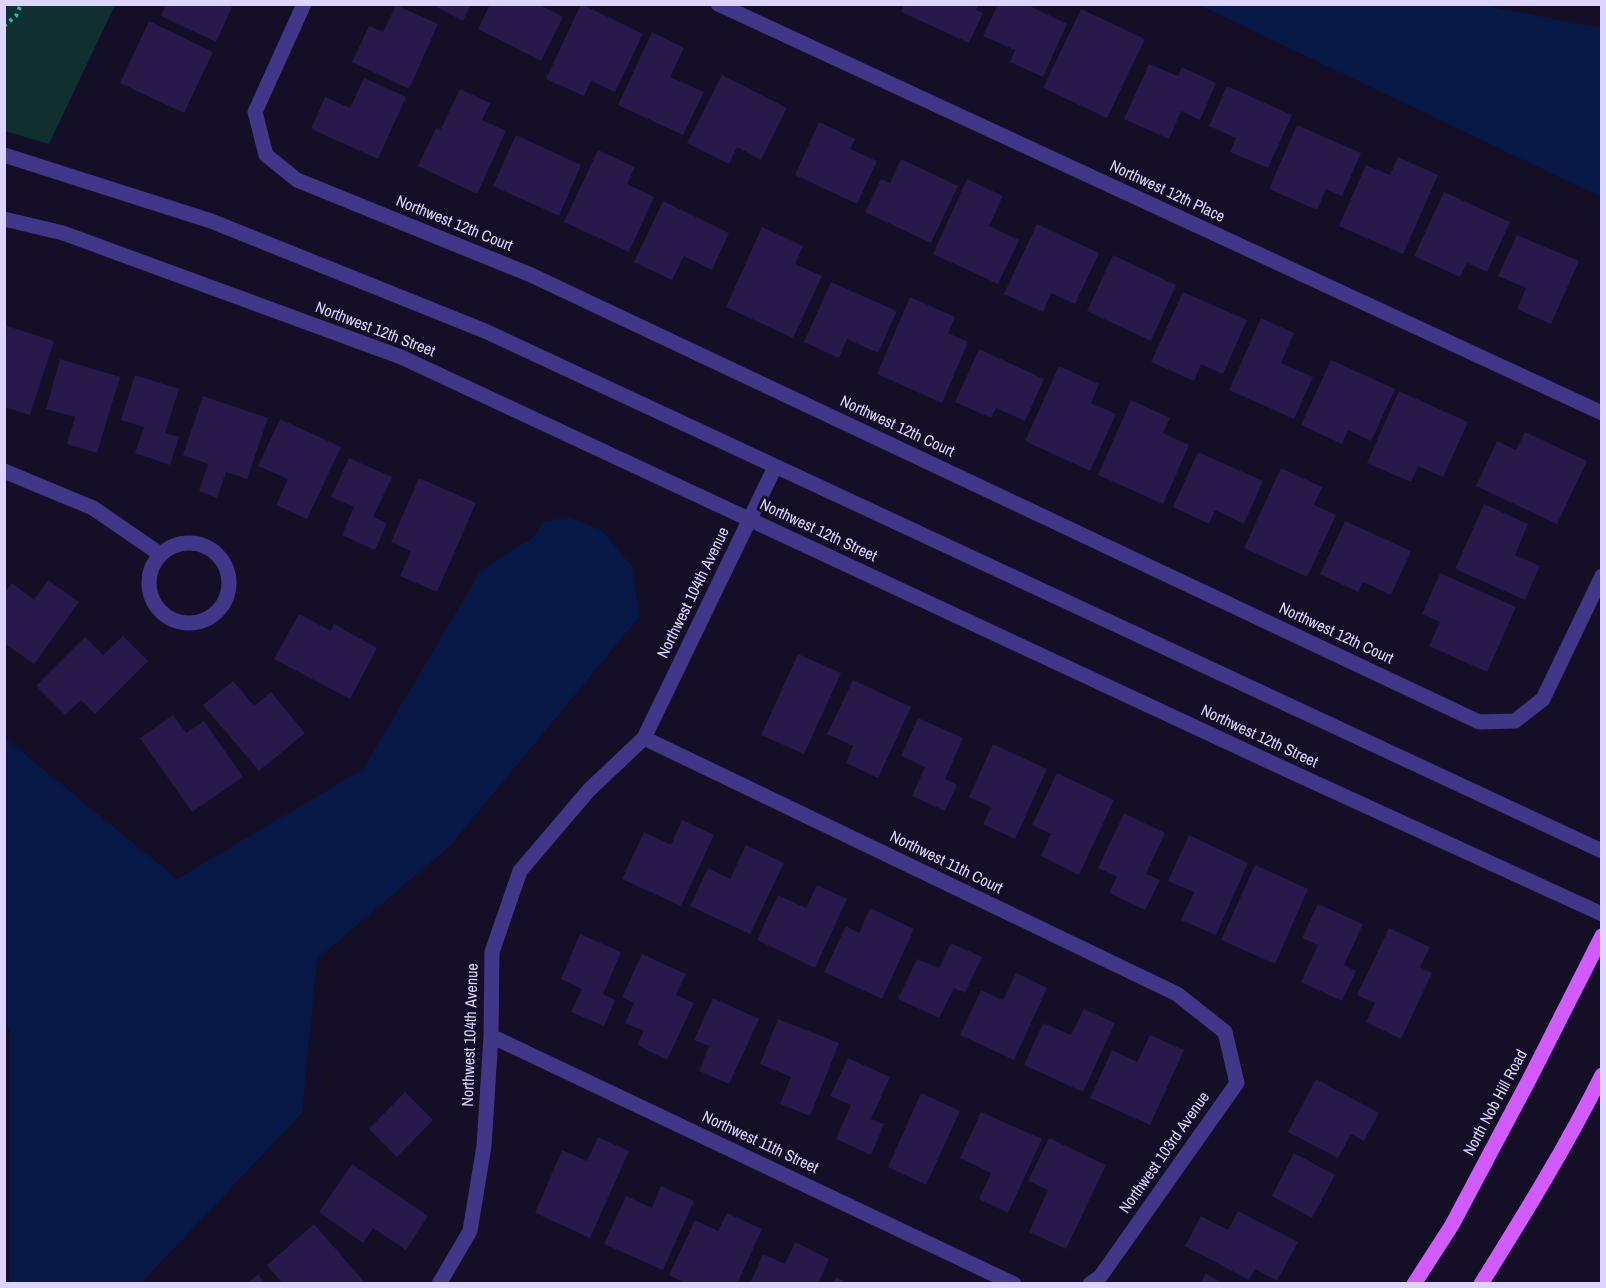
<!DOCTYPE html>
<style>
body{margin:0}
#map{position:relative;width:1606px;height:1288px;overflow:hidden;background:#140e27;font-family:"Archivo Narrow",sans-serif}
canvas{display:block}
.frame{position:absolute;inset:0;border:6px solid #ddd4ff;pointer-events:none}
</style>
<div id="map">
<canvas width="1606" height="1288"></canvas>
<div class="frame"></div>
</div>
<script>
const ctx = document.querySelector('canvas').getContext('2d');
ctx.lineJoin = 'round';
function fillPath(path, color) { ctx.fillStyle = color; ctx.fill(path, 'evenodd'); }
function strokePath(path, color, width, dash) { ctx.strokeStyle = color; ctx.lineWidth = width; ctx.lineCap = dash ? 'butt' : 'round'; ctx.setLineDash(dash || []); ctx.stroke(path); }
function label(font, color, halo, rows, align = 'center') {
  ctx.font = font + ' "Archivo Narrow",sans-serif'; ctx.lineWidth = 6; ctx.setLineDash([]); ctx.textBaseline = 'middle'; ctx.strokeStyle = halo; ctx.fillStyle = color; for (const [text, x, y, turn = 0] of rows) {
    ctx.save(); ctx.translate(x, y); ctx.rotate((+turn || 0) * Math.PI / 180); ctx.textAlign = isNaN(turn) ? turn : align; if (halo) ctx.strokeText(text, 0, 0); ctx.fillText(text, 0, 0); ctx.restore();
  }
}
const green = new Path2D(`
 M4 5H115L49 144 5 131Z`);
const water = new Path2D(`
 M1199 5H1482L1601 28V197Z
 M569 517 601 530 632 566 640 616 449 847 317 959 302 1113 141 1283H10V1028L4 1024 5 738 177 879 363 769 481 570 534 537 542 522Z`);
const building = new Path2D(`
 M166 4H226L232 7 216 42 161 16Z
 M431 4H471L463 21Z
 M490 4H538L563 17 541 61 478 29Z
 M581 4 643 34 615 92 591 81 584 96 546 79Z
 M904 4H979L976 10 983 13 969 43 901 12Z
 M998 4H1026L1067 24 1043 77 1010 62 1015 50 983 36Z
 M396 5 438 24 409 89 352 62 369 26 383 32Z
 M1081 9 1145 39 1107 118 1043 88Z
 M149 21 213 52 184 113 120 83Z
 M652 32 684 48 670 77 704 92 683 135 618 105Z
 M1149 64 1178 76 1182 67 1216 83 1200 120 1181 111 1169 139 1124 119Z
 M722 75 787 108 761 160 737 147 729 164 687 143Z
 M364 78 406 97 378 159 311 129 325 97 350 108Z
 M1227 86 1292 115 1268 168 1230 152 1236 138 1209 126Z
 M460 89 490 103 482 120 506 131 477 194 418 166 436 128 441 129Z
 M819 122 855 139 850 149 877 161 857 204 795 175Z
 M1297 125 1361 153 1342 196 1326 189 1317 210 1269 189Z
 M516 135 581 165 559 216 493 186Z
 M598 150 635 167 627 184 654 197 629 252 564 222Z
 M1398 157 1438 175 1403 254 1339 226 1366 165 1390 175Z
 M901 159 958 186 931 243 865 212 881 179 890 183Z
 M967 179 1003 196 989 226 1019 240 998 284 933 254Z
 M1444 192 1510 222 1487 272 1467 263 1460 277 1414 256Z
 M663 201 729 233 712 270 684 256 672 280 634 262Z
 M1037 224 1099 253 1075 304 1051 293 1043 312 1004 294Z
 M762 227 803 246 795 264 822 276 793 338 726 307Z
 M1517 235 1579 261 1551 324 1517 309 1526 288 1498 276Z
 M1113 255 1176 285 1151 341 1087 311Z
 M831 282 897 311 878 353 847 339 839 358 804 342Z
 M1183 292 1247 320 1223 374 1201 364 1194 381 1151 362Z
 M910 297 955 317 948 333 968 342 942 403 877 374Z
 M1261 318 1294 333 1281 363 1313 377 1294 419 1229 390Z
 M4 325 54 341 30 415 4 407Z
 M979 349 1044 379 1025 421 996 408 991 418 955 402Z
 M60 359 120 377 97 453 67 444 75 417 46 409Z
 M1331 360 1395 389 1371 441 1348 430 1342 444 1301 425Z
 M1059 366 1099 384 1091 403 1116 414 1090 471 1025 441Z
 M135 375 179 389 165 433 179 437 170 465 135 453 144 427 121 420Z
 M1399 391 1468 422 1443 477 1418 466 1411 482 1367 463Z
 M203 396 268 418 247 479 226 472 217 498 199 491 208 464 183 455Z
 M1131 400 1170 418 1163 433 1189 445 1163 504 1098 475Z
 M280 419 341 447 307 519 276 505 288 479 258 466Z
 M1525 432 1587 461 1557 524 1476 486 1497 441 1516 450Z
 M1198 452 1263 481 1244 524 1215 510 1209 524 1173 507Z
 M349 458 392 477 373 517 387 523 375 550 342 535 354 507 331 497Z
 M1281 468 1322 487 1314 505 1336 515 1307 577 1244 548Z
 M419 478 476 503 437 592 400 576 411 551 391 542Z
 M1484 504 1528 524 1515 555 1540 566 1525 600 1455 569Z
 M1345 521 1411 551 1391 595 1363 582 1358 592 1320 574Z
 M1440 573 1516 607 1487 672 1429 646 1440 622 1422 614Z
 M48 580 79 602 34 664 4 643V593L12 583 34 600Z
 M299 614 331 631 334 624 377 648 350 699 274 659Z
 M123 636 148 661 95 714 81 700 65 715 36 686 85 637 103 655Z
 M798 654 841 673 804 754 761 735Z
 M853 680 911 707 878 778 846 763 853 746 827 734Z
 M233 681 254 706 271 692 305 733 259 771 203 705Z
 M173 715 186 733 204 721 243 777 192 812 140 738Z
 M918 718 963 738 945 779 957 785 945 811 912 796 925 767 901 756Z
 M993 744 1047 769 1015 839 983 824 991 807 969 797Z
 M1057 773 1114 800 1079 875 1041 856 1051 834 1032 825Z
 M1124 813 1165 833 1146 874 1160 880 1145 910 1109 893 1117 877 1098 868Z
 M682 820 714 835 681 906 622 879 644 832 671 845Z
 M1189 835 1248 863 1216 935 1181 920 1194 892 1168 881Z
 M746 845 784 863 750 934 690 906 708 868 730 879Z
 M1255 865 1308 889 1275 964 1221 940Z
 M817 885 847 899 815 968 757 940 778 895 806 908Z
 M1318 904 1363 924 1344 965 1356 971 1342 1001 1301 982 1318 945 1302 938Z
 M870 908 914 929 882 999 824 972 846 926 859 933Z
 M1389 928 1430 947 1420 967 1432 973 1401 1039 1366 1022 1375 1003 1357 995Z
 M580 934 621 952 603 994 615 1000 604 1026 571 1012 582 989 561 979Z
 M951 943 982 957 965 993 954 988 939 1018 898 999 917 959 939 968Z
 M642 954 686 974 676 995 694 1003 667 1060 637 1045 644 1031 625 1023 634 1003 622 997Z
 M1016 973 1047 988 1014 1060 960 1035 981 990 1003 1000Z
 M713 998 759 1019 729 1084 699 1071 709 1046 694 1040Z
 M1084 1009 1115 1023 1083 1092 1024 1065 1043 1023 1071 1035Z
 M778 1019 839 1043 810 1116 780 1104 791 1077 760 1064Z
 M1150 1035 1184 1050 1150 1125 1090 1098 1112 1050 1137 1062Z
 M848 1058 890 1077 871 1119 884 1124 871 1155 836 1139 851 1105 830 1096Z
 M1316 1079 1379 1113 1364 1141 1351 1134 1338 1158 1288 1132Z
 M405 1092 433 1120 397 1157 369 1129Z
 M921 1093 960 1111 926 1185 888 1167Z
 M981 1112 1042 1139 1008 1213 979 1199 991 1173 960 1158Z
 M598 1137 629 1151 590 1238 535 1213 562 1150 587 1161Z
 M1049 1138 1106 1165 1066 1249 1029 1232 1048 1190 1028 1181Z
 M1294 1153 1335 1175 1312 1218 1272 1196Z
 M352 1164 428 1216 406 1250 373 1228 363 1243 319 1212Z
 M661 1186 694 1201 663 1270 604 1244 626 1196 652 1208Z
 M1238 1211 1298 1242 1277 1281 1255 1269 1249 1280 1185 1246 1201 1216 1228 1230Z
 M727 1213 762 1229 737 1284H687L669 1275 695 1220 718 1231Z
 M314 1224 366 1284H283L267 1265Z
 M795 1242 829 1259 818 1284H750L763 1254 785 1264Z
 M1206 1273 1223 1284H1200Z
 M258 1274 266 1284H247Z
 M836 1277 849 1284H833Z`);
const path = new Path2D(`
 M4 26 16 16 21 4`);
const minor = new Path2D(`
 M304 4 255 112 266 155 297 180 531 275 1479 722 1515 721 1543 699 1602 576
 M718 4 1602 413
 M4 155 211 221 485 331 1602 851
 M4 219 63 233 401 357 1285 769 1602 914
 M4 471 93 508 160 554
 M149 583a40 40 0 1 1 80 0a40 40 0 1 1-80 0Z
 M644 738 1177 994 1225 1032 1237 1083 1100 1277 1090 1284
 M491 1036 1014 1284
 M439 1284 470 1231 484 1146 491 1036 492 952 520 871 589 790 644 738 775 467`);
const major = new Path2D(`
 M1414 1284 1452 1225 1530 1078 1602 936
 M1481 1284C1524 1215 1566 1147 1602 1075`);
const streetNames = [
 ["Northwest 12th Place",1167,192,25],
 ["Northwest 12th Court",454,224,22],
 ["Northwest 12th Street",375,330,21],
 ["Northwest 12th Court",897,427,25],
 ["Northwest 12th Street",818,531,25],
 ["Northwest 104th Avenue",694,593,-64],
 ["Northwest 12th Court",1336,634,25],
 ["Northwest 12th Street",1259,737,25],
 ["Northwest 11th Court",946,863,26],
 ["Northwest 104th Avenue",471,1035,-88],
 ["North Nob Hill Road",1496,1103,-62],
 ["Northwest 11th Street",760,1143,25],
 ["Northwest 103rd Avenue",1165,1153,-55]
];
fillPath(green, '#102f31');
fillPath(water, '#071846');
fillPath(building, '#271949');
strokePath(path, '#29b9be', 4, [3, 4.5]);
strokePath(minor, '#413688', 15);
strokePath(major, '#d15bff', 15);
label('16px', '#ddd4ff', '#140e27', streetNames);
</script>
